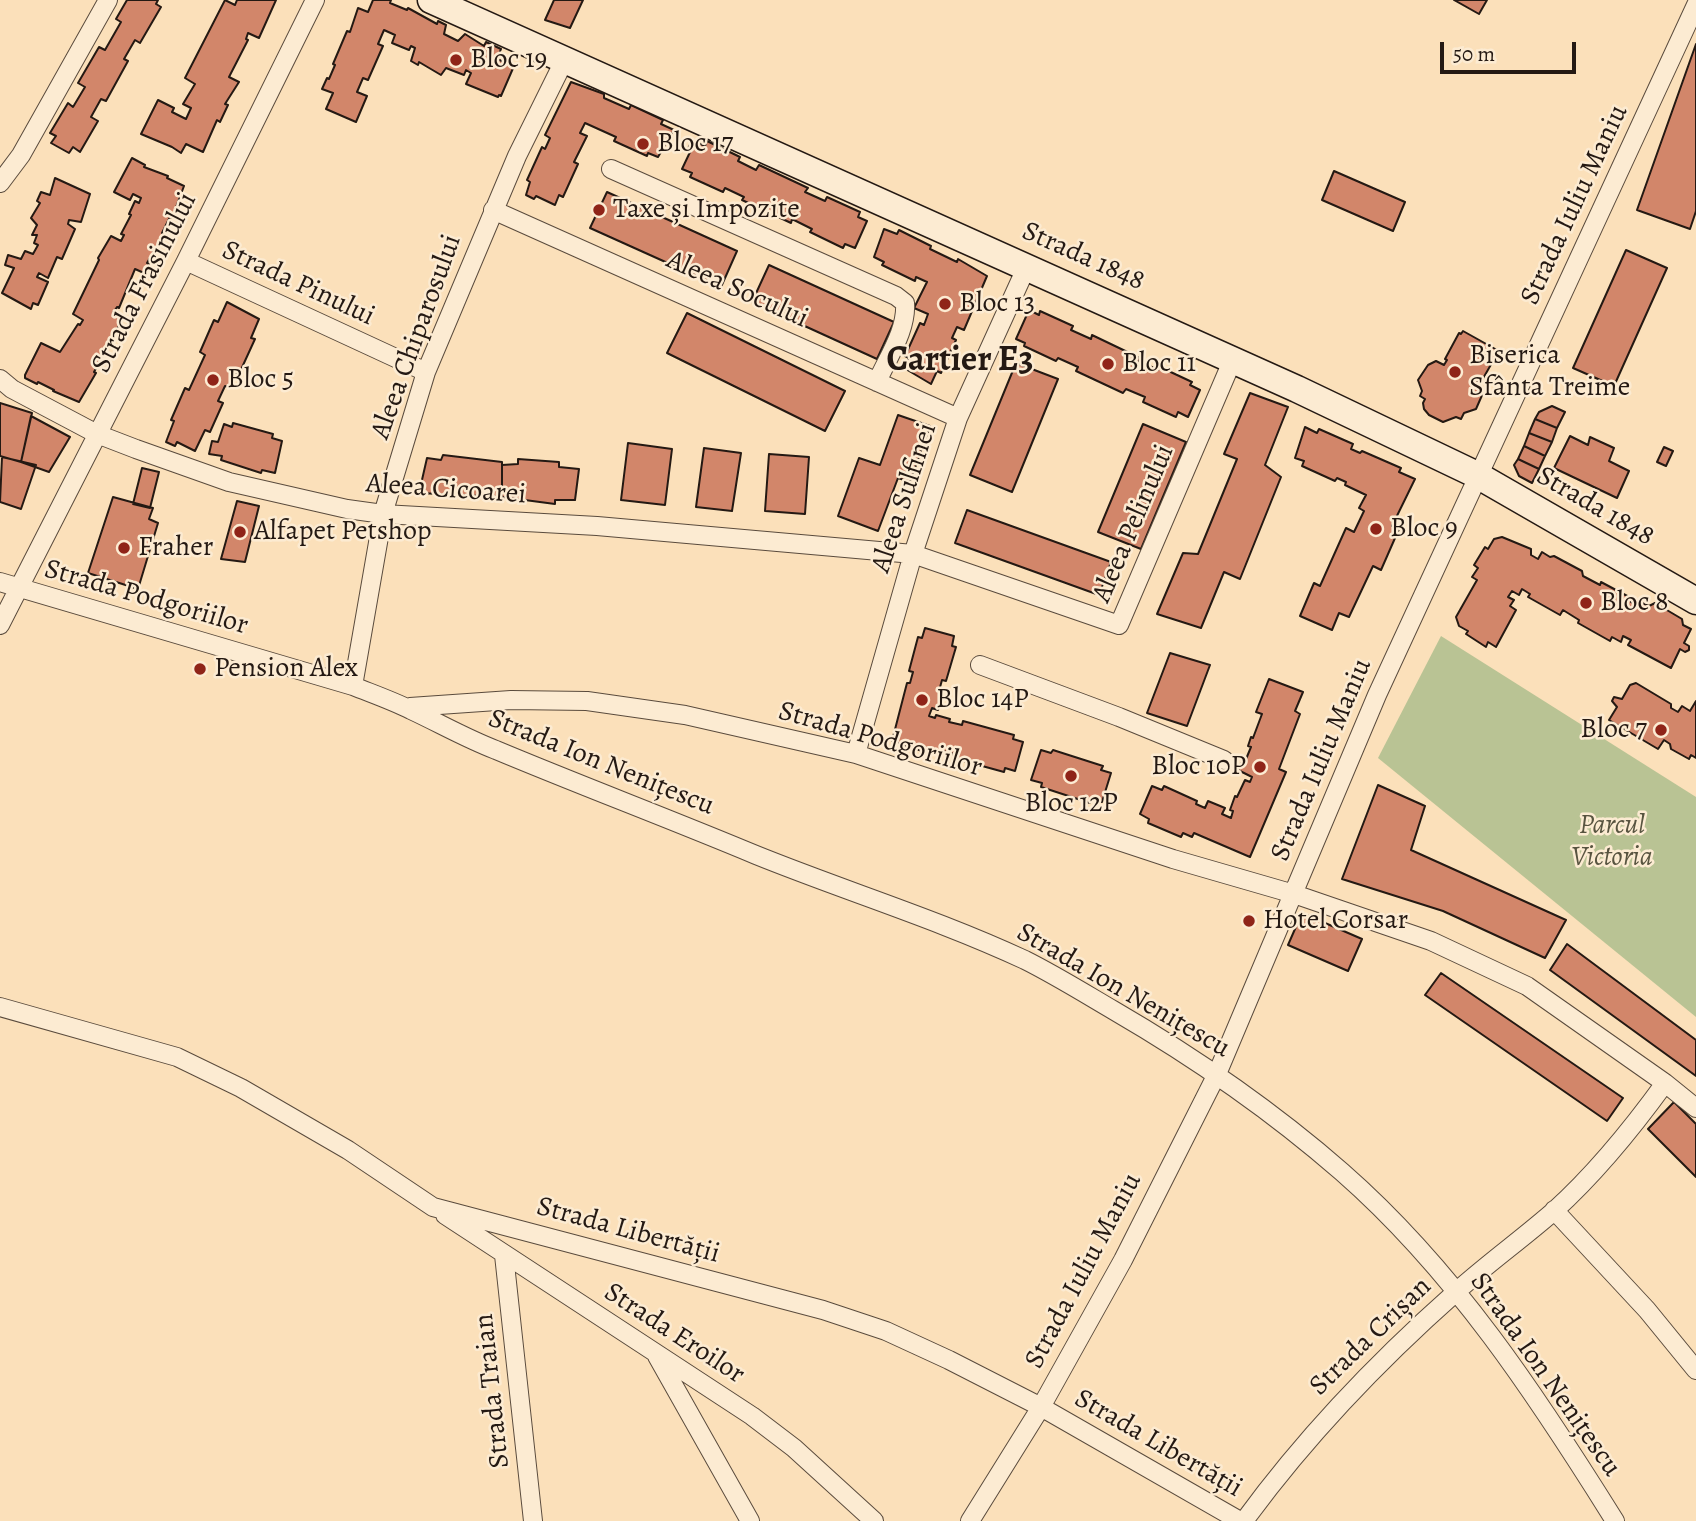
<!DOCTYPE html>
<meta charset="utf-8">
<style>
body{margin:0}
#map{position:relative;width:1696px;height:1521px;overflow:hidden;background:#fbe0ba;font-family:Alegreya,serif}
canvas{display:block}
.scale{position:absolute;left:1440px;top:42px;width:136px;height:32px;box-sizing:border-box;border:4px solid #241913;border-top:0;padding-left:9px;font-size:21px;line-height:24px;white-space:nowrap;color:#241913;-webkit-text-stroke:5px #fcebd2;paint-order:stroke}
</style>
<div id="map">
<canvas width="1696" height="1521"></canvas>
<div class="scale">50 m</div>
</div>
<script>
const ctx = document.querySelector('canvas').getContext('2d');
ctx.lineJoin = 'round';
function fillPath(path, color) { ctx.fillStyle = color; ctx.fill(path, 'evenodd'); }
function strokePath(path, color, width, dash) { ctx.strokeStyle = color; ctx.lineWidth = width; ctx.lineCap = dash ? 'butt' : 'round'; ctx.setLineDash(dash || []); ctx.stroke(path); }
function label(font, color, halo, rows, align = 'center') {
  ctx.font = font + ' Alegreya,serif'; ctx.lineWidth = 5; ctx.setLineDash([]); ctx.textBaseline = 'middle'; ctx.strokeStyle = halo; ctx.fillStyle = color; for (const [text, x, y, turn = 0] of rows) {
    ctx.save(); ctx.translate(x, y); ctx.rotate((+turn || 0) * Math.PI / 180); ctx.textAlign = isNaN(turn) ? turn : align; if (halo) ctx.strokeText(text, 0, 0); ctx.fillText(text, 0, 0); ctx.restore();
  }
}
const green = new Path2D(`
 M1441 636 1696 797V1017L1378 758Z`);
const building = new Path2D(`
 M127 0H158L156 4 161 7 140 43 135 40 124 59 128 61 106 101 101 99 91 117 98 121 80 152 73 147 69 153 51 143 56 136 50 133 68 103 73 107 85 87 78 83 99 47 105 50 121 22 116 19Z
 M225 0 235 5 237 0H276L259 38 248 33 246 39 248 40 229 77 239 82 225 104 228 105 220 122 217 120 203 152 186 144 181 153 172 147 141 134 158 100 174 108 172 112 186 119 191 108 183 104 195 84 185 78Z
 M373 0H391L390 3 407 10 408 8 437 24 438 21 446 25 444 34 458 41 465 34 484 46 486 42 501 49 497 59 514 66 501 96 499 95 498 97 466 84 471 73 466 70 464 75 446 68 441 75 419 62 418 65 411 61 415 48 411 46 409 50 392 43 395 35 384 30 378 44 383 46 368 80 363 78 357 92 367 96 356 122 326 109 333 93 322 89 327 78 329 79 335 65 333 64 347 31 350 32 358 8 368 12Z
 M554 0H583L570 28 545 20Z
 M1454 0H1487L1479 14Z
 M1696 44V211L1690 229 1637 210Z
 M571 82 604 94V98L629 109 631 105 663 120 661 124 674 130 658 157 648 153 647 156 614 141 616 137 585 123 580 133 587 136 574 162 578 164 563 197 559 195 555 205 536 196 534 199 526 195 530 182 527 180 542 147 545 149 550 138 545 135Z
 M692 140 705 146 707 141 740 157 738 161 756 170 759 165 808 188 805 192 825 201 827 197 860 212 858 217 867 221 855 248 845 244 843 248 810 232 812 229 792 219 791 223 742 200 744 197 725 188 723 192 690 177 692 173 682 169 691 150 688 149Z
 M132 158 145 165 144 167 168 176 167 178 184 186 172 218 170 217 162 233 164 234 147 263 149 264 144 273 135 269 119 308 117 307 113 313 123 318 94 372 96 373 79 402 53 391 54 390 38 382 37 384 25 378V375L41 343 60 352 78 324 80 325 83 320 73 314 99 260 98 258 111 236 121 241 124 235 121 234 131 215 129 214 135 201 139 203 141 198 133 194 130 200 114 192Z
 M1334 171 1405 202 1393 231 1322 200Z
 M55 178 90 194 81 222 69 220 68 224 75 229 62 259 57 257 48 278 39 273 37 277 48 282 38 305 33 303 31 309 2 293 14 268 5 265 8 255 21 259 25 251 33 254 38 245 34 243 37 235H32L37 225 31 218 40 203 37 201 41 192 50 195Z
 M607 192 737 251 721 287 590 228Z
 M884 229 897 234 899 230 931 246 930 249 957 262 958 259 987 276 964 330 957 327 952 338 956 340 941 373 937 371 931 384 904 368 909 358 905 356 920 323 924 325 928 314 914 308 927 282 916 277 915 281 882 265 884 262 874 257Z
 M1626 250 1667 268 1614 386 1573 368Z
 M769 265 894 322 877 359 752 302Z
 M227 302 259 319 251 338 255 339 239 374 235 372 229 387 225 386 218 401 223 403 210 432 205 430 195 451 177 442 175 446 166 442 174 421 171 420 185 388 189 390 205 355 200 352 214 320 218 322Z
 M1029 310 1039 315 1040 311 1073 326 1071 330 1091 339 1092 335 1140 358 1139 361 1158 370 1160 367 1192 382 1190 385 1200 390 1188 417 1178 412 1176 417 1143 402 1145 397 1126 389 1123 393 1076 371 1078 367 1058 358 1056 361 1024 346 1025 343 1016 339Z
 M687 313 845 391 825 431 667 353Z
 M1463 331 1497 350V354L1481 382 1478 381 1476 385 1481 388 1483 393 1476 409 1464 413 1461 419 1456 417 1443 422 1429 415 1424 409 1423 403 1425 399 1420 396 1422 391 1418 380 1428 365 1436 361 1444 365 1447 360 1445 359 1459 333 1461 334Z
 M1016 363 1058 379 1012 492 970 475Z
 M1250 393 1288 407 1265 465 1281 477 1240 579 1224 572 1201 628 1157 614 1183 553 1198 554 1237 459 1224 454Z
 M0 403 32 413 21 462 0 456Z
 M1552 406 1565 412 1557 428 1535 419 1539 412Z
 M898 415 930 426 910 482 898 478 878 531 838 516 859 458 880 465Z
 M31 416 70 437 49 472 21 462Z
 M1535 419 1557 428 1552 442 1529 433Z
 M233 423 273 434 272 438 282 441 275 473 262 470 261 473 221 460 222 456 209 454 212 441 218 442 224 424 232 427Z
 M1143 424 1186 442 1141 549 1098 532Z
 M1305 427 1317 433 1319 429 1353 444 1351 449 1360 453 1362 451 1401 468 1399 472 1415 479 1392 526 1399 529 1381 570 1373 566 1349 617 1339 613 1332 630 1300 616 1314 583 1320 586 1346 528 1354 532 1364 511 1359 508 1366 495 1345 485 1346 482 1337 478 1335 481 1302 466 1304 461 1295 458Z
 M1529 433 1552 442 1545 456 1524 446Z
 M1570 436 1588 445 1590 437 1614 448 1609 461 1629 471 1617 498 1554 468Z
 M628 443 672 449 665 505 621 500Z
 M1524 446 1545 456 1539 469 1518 459Z
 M1664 447 1673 451 1666 466 1657 462Z
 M704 448 741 453 732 511 696 507Z
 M769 454 809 457 805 514 765 511Z
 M443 455 502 462V497L419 493 427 458 441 460Z
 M2 457 36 465 21 509 0 502Z
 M518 459 559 462V467L579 469 575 500H555V504L502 497V465L518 464Z
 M1518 459 1539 469 1532 483 1519 476 1514 465Z
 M142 468 159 472 150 508 133 504Z
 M113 497 153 508 149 519 158 523 138 589 88 573Z
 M237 501 259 506 245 562 221 559Z
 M967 510 1111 562 1099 595 955 543Z
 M1502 537 1531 549V555L1538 559 1542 552 1550 557 1554 556 1582 571 1583 576 1600 585 1601 582 1631 598V602L1637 606 1640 602 1649 606 1655 603 1682 619 1683 625 1691 629 1684 643 1689 646V650L1685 652 1680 649 1671 668 1628 645 1631 640 1623 636 1621 642 1612 637 1610 641 1578 623 1579 620 1563 610 1560 615 1528 597 1530 594 1522 589 1519 595 1512 591 1508 597 1514 600 1510 606 1516 610 1496 647 1488 642 1486 647 1466 634 1468 631 1459 626 1456 617 1477 580 1472 577 1478 568 1474 565 1485 547 1488 549 1494 539Z
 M925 628 954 636 952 646 956 647 946 681 942 680 939 691 943 692 938 710 932 708 929 716 935 718 936 715 950 719 949 722 962 725 963 721 1014 735 1013 739 1023 742 1015 771 1005 768 1004 772 953 758 954 754 943 751 942 755 925 750V752L892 741 907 683H910L913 672 909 671 918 637 922 638Z
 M1170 653 1210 665 1187 726 1147 713Z
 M1269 679 1303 692 1295 711 1300 714 1279 769 1286 772 1250 857 1194 833 1192 837 1183 833 1181 837 1148 823 1149 819 1140 814 1152 786 1162 790 1164 786 1197 801 1196 804 1205 808 1208 801 1225 808 1222 814 1231 818 1233 811 1230 810 1235 796 1237 797 1245 780 1250 782 1252 777 1238 770 1241 763 1244 764 1251 747 1248 746 1251 737 1253 738 1262 714 1256 712Z
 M1636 683 1671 704V708L1678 712 1682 706 1690 711 1696 701V758L1691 755 1689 759 1671 749 1670 744 1664 740 1658 749 1609 720 1617 707 1612 701 1614 697 1622 699 1630 685Z
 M1041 750 1051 753 1053 750 1103 766 1101 770 1111 773 1102 802 1092 799 1090 803 1041 787 1042 783 1031 780Z
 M1378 785 1425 806 1411 850 1566 920 1545 958 1443 911 1342 879Z
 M1302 913 1362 939 1348 971 1288 945Z
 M1567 944 1696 1040V1076L1550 970Z
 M1441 973 1623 1098 1607 1121 1425 995Z
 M1674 1102 1696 1124V1177L1648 1129Z`);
const street = new Path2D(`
 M611 169 896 296 905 303C907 330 888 357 877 382
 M0 183 21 155 108 0
 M493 210 958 418
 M186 261 426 372
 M0 379 12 389 97 434 136 449 229 482 347 509 383 514 597 526 913 554 1119 625 1233 359
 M0 582 353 686C373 694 393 701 411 710 439 723 467 739 496 750 582 786 670 819 756 855 845 891 937 919 1025 960 1055 975 1084 993 1113 1010 1194 1057 1271 1110 1342 1172 1454 1270 1537 1396 1615 1521
 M0 625 186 261 315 0
 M980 665 1119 717 1224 760
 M353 686 383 514 426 372 517 156 564 61
 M410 707 511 700 587 701 685 715 856 754 1173 859 1294 894 1431 941 1527 986 1665 1083 1696 1108
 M856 754 913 554 958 418 1027 266
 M0 1007 177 1057 241 1088 348 1150 433 1207 823 1310 886 1331 949 1360 1041 1407 1240 1521
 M1554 1210 1647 1310 1696 1370
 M445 1215 752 1416 794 1448 874 1521
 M504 1255 533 1521
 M657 1356 750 1521
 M970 1521 1041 1407 1123 1260 1217 1074 1377 695 1696 5
 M1244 1521C1306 1436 1377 1362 1456 1292 1487 1264 1522 1239 1554 1211 1596 1173 1631 1130 1665 1083`);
const secondary = new Path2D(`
 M431 0 1297 389 1477 475 1696 601`);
const markers = [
 [456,60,7,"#8f2418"],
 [643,144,7,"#8f2418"],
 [599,210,7,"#8f2418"],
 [945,304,7,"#8f2418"],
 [1108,364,7,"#8f2418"],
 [1455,372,7,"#8f2418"],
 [213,380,7,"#8f2418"],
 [1376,529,7,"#8f2418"],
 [240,532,7,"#8f2418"],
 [124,548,7,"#8f2418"],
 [1586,603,7,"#8f2418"],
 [200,669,7,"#8f2418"],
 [922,700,7,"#8f2418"],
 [1661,730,7,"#8f2418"],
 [1260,767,7,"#8f2418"],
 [1071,776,7,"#8f2418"],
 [1249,921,7,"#8f2418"]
];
const poiNames = [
 ["Bloc 19",470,60],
 ["Bloc 17",657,144],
 ["Taxe și Impozite",613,210],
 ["Bloc 13",959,304],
 ["Biserica",1469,356],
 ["Sfânta Treime",1469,388],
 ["Bloc 11",1122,364],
 ["Bloc 5",227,380],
 ["Bloc 9",1390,529],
 ["Alfapet Petshop",254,532],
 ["Fraher",138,548],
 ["Bloc 8",1600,603],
 ["Pension Alex",214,669],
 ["Bloc 14P",936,700],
 ["Bloc 7",1647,730,"right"],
 ["Bloc 10P",1246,767,"right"],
 ["Bloc 12P",1071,804,"center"],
 ["Hotel Corsar",1263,921]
];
const streetNames = [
 ["Strada Iuliu Maniu",1575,205,-65],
 ["Strada 1848",1083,257,24],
 ["Strada Frasinului",145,283,-63],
 ["Strada Pinului",298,284,25],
 ["Aleea Socului",737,290,24],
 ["Aleea Chiparosului",417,337,-70],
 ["Aleea Cicoarei",446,490,4],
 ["Aleea Sulfinei",905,498,-72],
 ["Strada 1848",1595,507,30],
 ["Aleea Pelinului",1134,524,-67],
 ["Strada Podgoriilor",146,598,16],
 ["Strada Podgoriilor",880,740,16],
 ["Strada Iuliu Maniu",1322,760,-67],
 ["Strada Ion Nenițescu",601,763,22],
 ["Strada Ion Nenițescu",1123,991,30],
 ["Strada Libertății",628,1231,15],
 ["Strada Iuliu Maniu",1084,1271,-62],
 ["Strada Eroilor",674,1334,33],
 ["Strada Crișan",1371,1337,-44],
 ["Strada Ion Nenițescu",1545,1375,55],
 ["Strada Traian",493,1391,-96],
 ["Strada Libertății",1158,1444,30]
];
const parkNames = [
 ["Parcul",1612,826],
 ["Victoria",1612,858]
];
const districtNames = [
 ["Cartier E3",960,361]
];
fillPath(green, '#b9c394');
fillPath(building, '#d2866a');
strokePath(building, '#241913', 2);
strokePath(street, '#5a4b3d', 20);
strokePath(secondary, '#241913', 29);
strokePath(street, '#fcebd2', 18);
strokePath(secondary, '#fcebd2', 26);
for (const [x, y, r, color] of markers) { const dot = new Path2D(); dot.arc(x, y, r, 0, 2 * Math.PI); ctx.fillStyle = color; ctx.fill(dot); strokePath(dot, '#fcebd2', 2.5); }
label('28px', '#241913', '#fcebd2', poiNames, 'left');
label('28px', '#241913', '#fcebd2', streetNames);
label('italic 28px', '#585440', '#fcebd2', parkNames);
label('bold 35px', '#241913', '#fcebd2', districtNames);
</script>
